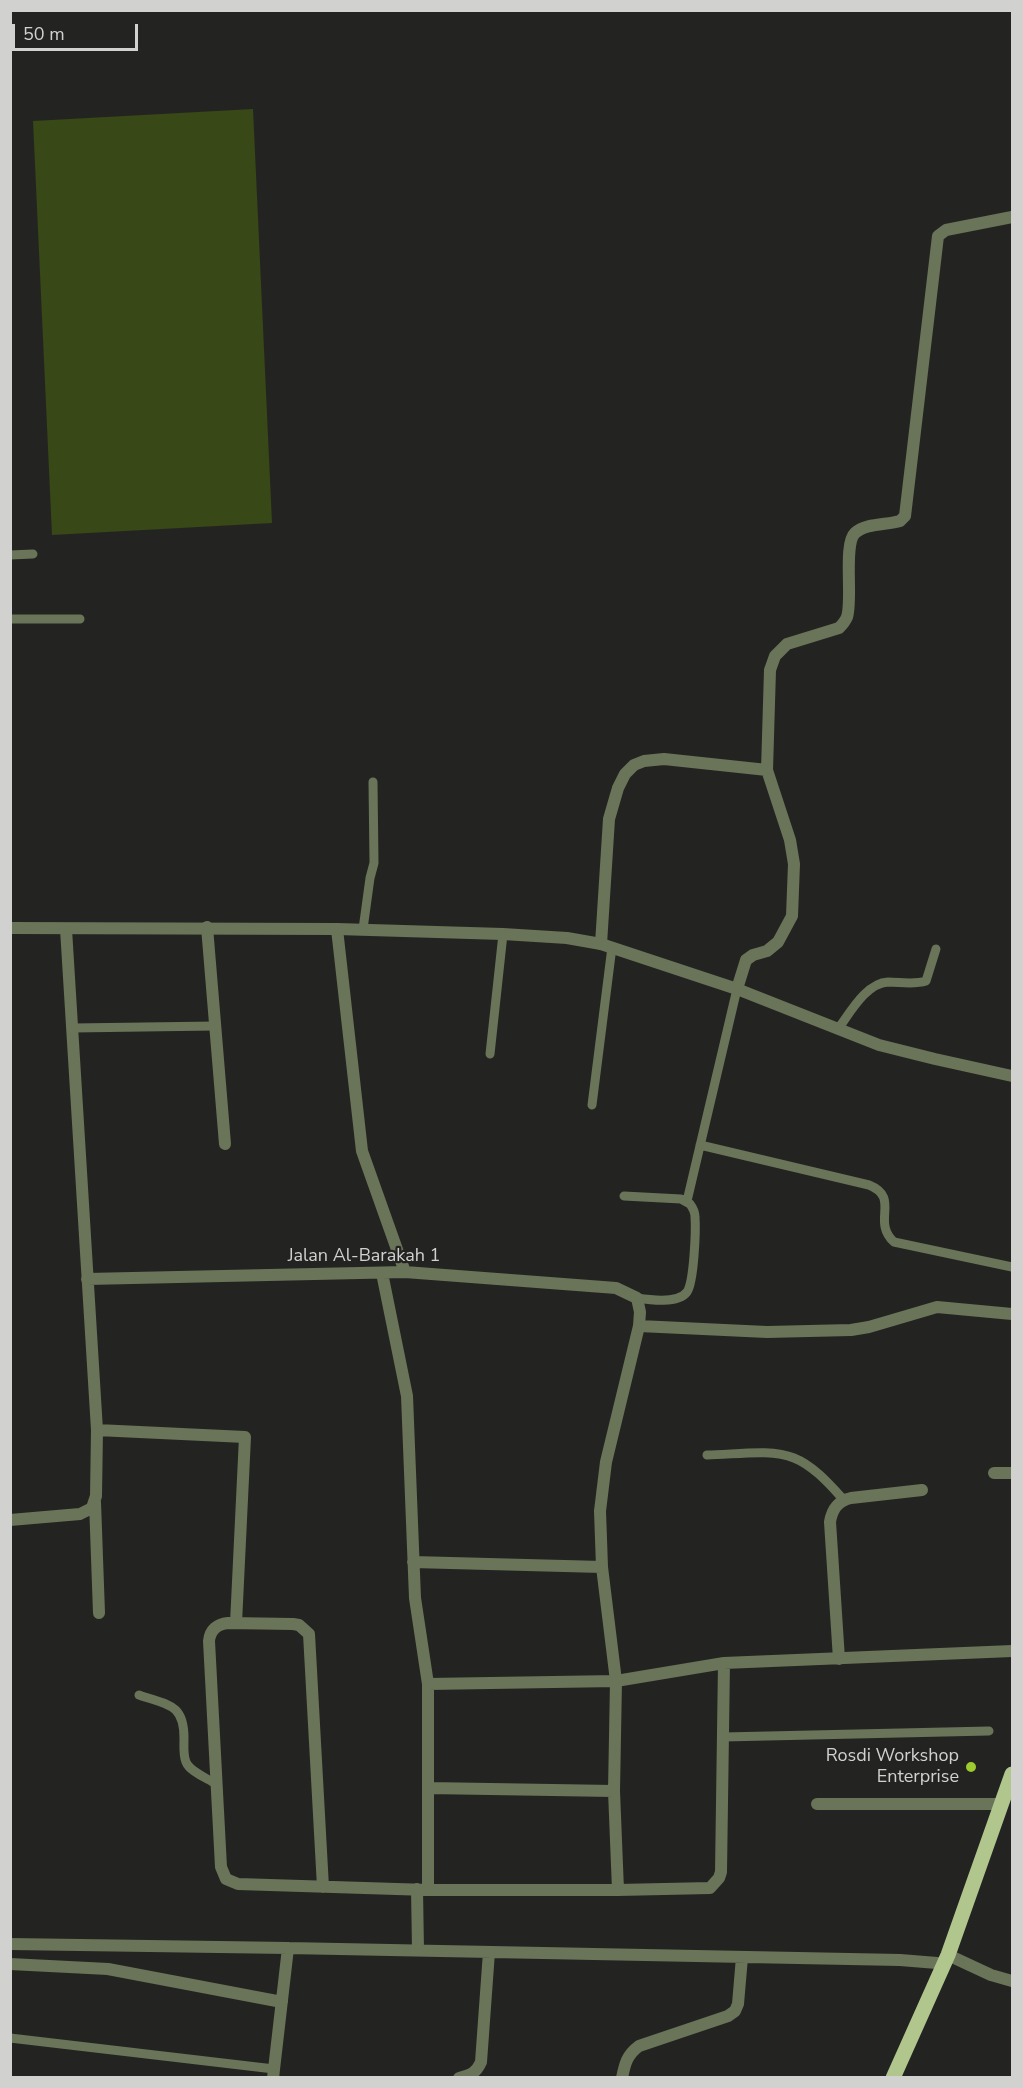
<!DOCTYPE html>
<style>
body{margin:0}
#map{position:relative;width:1023px;height:2088px;overflow:hidden;background:#232421;font-family:"Nunito Sans",sans-serif}
canvas{display:block}
.frame{position:absolute;inset:0;border:12px solid #d1d1cf;pointer-events:none}
.scale{position:absolute;left:12px;top:24px;width:126px;height:27px;box-sizing:border-box;border:3px solid #d1d1cf;border-top:0;padding-left:8px;font-size:18px;line-height:21px;white-space:nowrap;color:#d1d1cf;-webkit-text-stroke:4px #232421;paint-order:stroke}
</style>
<div id="map">
<canvas width="1023" height="2088"></canvas>
<div class="frame"></div>
<div class="scale">50 m</div>
</div>
<script>
const ctx = document.querySelector('canvas').getContext('2d');
ctx.lineJoin = 'round';
function fillPath(path, color) { ctx.fillStyle = color; ctx.fill(path, 'evenodd'); }
function strokePath(path, color, width, dash) { ctx.strokeStyle = color; ctx.lineWidth = width; ctx.lineCap = dash ? 'butt' : 'round'; ctx.setLineDash(dash || []); ctx.stroke(path); }
function label(font, color, halo, rows, align = 'center') {
  ctx.font = font + ' "Nunito Sans",sans-serif'; ctx.lineWidth = 4.5; ctx.setLineDash([]); ctx.textBaseline = 'middle'; ctx.strokeStyle = halo; ctx.fillStyle = color; for (const [text, x, y, turn = 0] of rows) {
    ctx.save(); ctx.translate(x, y); ctx.rotate((+turn || 0) * Math.PI / 180); ctx.textAlign = isNaN(turn) ? turn : align; if (halo) ctx.strokeText(text, 0, 0); ctx.fillText(text, 0, 0); ctx.restore();
  }
}
const green = new Path2D(`
 M253 109 272 523 52 535 33 121Z`);
const service = new Path2D(`
 M10 555 33 554
 M10 619H80
 M363 929 370 878 374 863 373 782
 M73 1028 215 1026
 M838 1029C850 1013 866 983 888 982 900 982 914 985 926 981L936 949
 M490 1054 503 934
 M592 1105 612 947
 M700 1145 869 1185C901 1198 871 1221 894 1242L1012 1267
 M624 1196 681 1199 690 1204C693 1208 695 1212 695 1217 696 1230 694 1282 687 1292 678 1304 650 1300 637 1298
 M687 1201 737 989
 M707 1455C733 1455 771 1448 794 1458 814 1466 830 1485 844 1500
 M139 1695C167 1705 184 1703 184 1738 184 1745 183 1755 186 1762 190 1772 207 1778 216 1784
 M723 1737 989 1731
 M10 2038 274 2069`);
const minor = new Path2D(`
 M207 927 225 1144
 M337 929 362 1151 405 1272
 M601 944 609 819 618 788 625 774 634 765 644 761 664 759 767 770
 M737 989 746 960 753 955 767 951 778 942 792 916 794 864 790 840 767 770 770 670 775 656 787 644 839 628C842 625 845 622 847 617 853 599 843 544 855 533 866 523 887 525 900 521L905 516 938 236 946 230 1012 217
 M382 1273 407 1396 415 1598 428 1684V1890
 M87 1279 405 1272 616 1288 637 1298 640 1312 639 1326 606 1462 600 1511 602 1567 616 1681 614 1791 618 1890
 M639 1326 767 1332 851 1330 869 1327 937 1307 1012 1314
 M97 1430 245 1437 236 1623
 M994 1473H1012
 M95 1502 99 1613
 M10 1520 80 1514 92 1508 96 1496 97 1430 66 929
 M413 1562 602 1567
 M839 1659 830 1522C832 1509 838 1501 851 1498L922 1490
 M428 1684 616 1681 724 1663 1012 1651
 M428 1788 614 1791
 M817 1804H1002
 M323 1887 309 1634 299 1625 293 1624 228 1623C217 1624 210 1630 209 1641L221 1867 226 1879 238 1884 428 1890H618L710 1888 719 1878 721 1872 724 1663
 M417 1889 418 1950
 M10 1944 288 1948 900 1960 937 1963 943 1966
 M948 1955 991 1975 1012 1981
 M10 1964 108 1969 282 2002
 M273 2078 288 1948
 M459 2078C471 2075 476 2073 481 2062L489 1952
 M622 2078C625 2063 627 2055 639 2046L728 2016 735 2011 738 2004 742 1957`);
const tertiary = new Path2D(`
 M10 928 337 929 503 934 567 938 601 944 737 989 879 1045 935 1059 1012 1076`);
const primary = new Path2D(`
 M893 2078 948 1955 1012 1774`);
const markers = [
 [971,1767,6,"#9dca2f"]
];
const streetNames = [
 ["Jalan Al-Barakah 1",364,1257]
];
const poiNames = [
 ["Rosdi Workshop",959,1757],
 ["Enterprise",959,1778]
];
fillPath(green, '#384816');
strokePath(service, '#6a7459', 9);
strokePath(minor, '#6a7459', 12);
strokePath(tertiary, '#6a7459', 12);
strokePath(primary, '#b0c68d', 15);
for (const [x, y, r, color] of markers) { const dot = new Path2D(); dot.arc(x, y, r, 0, 2 * Math.PI); ctx.fillStyle = color; ctx.fill(dot); strokePath(dot, '#232421', 2); }
label('18px', '#d1d1cf', '#232421', streetNames);
label('18px', '#d1d1cf', '#232421', poiNames, 'right');
</script>
